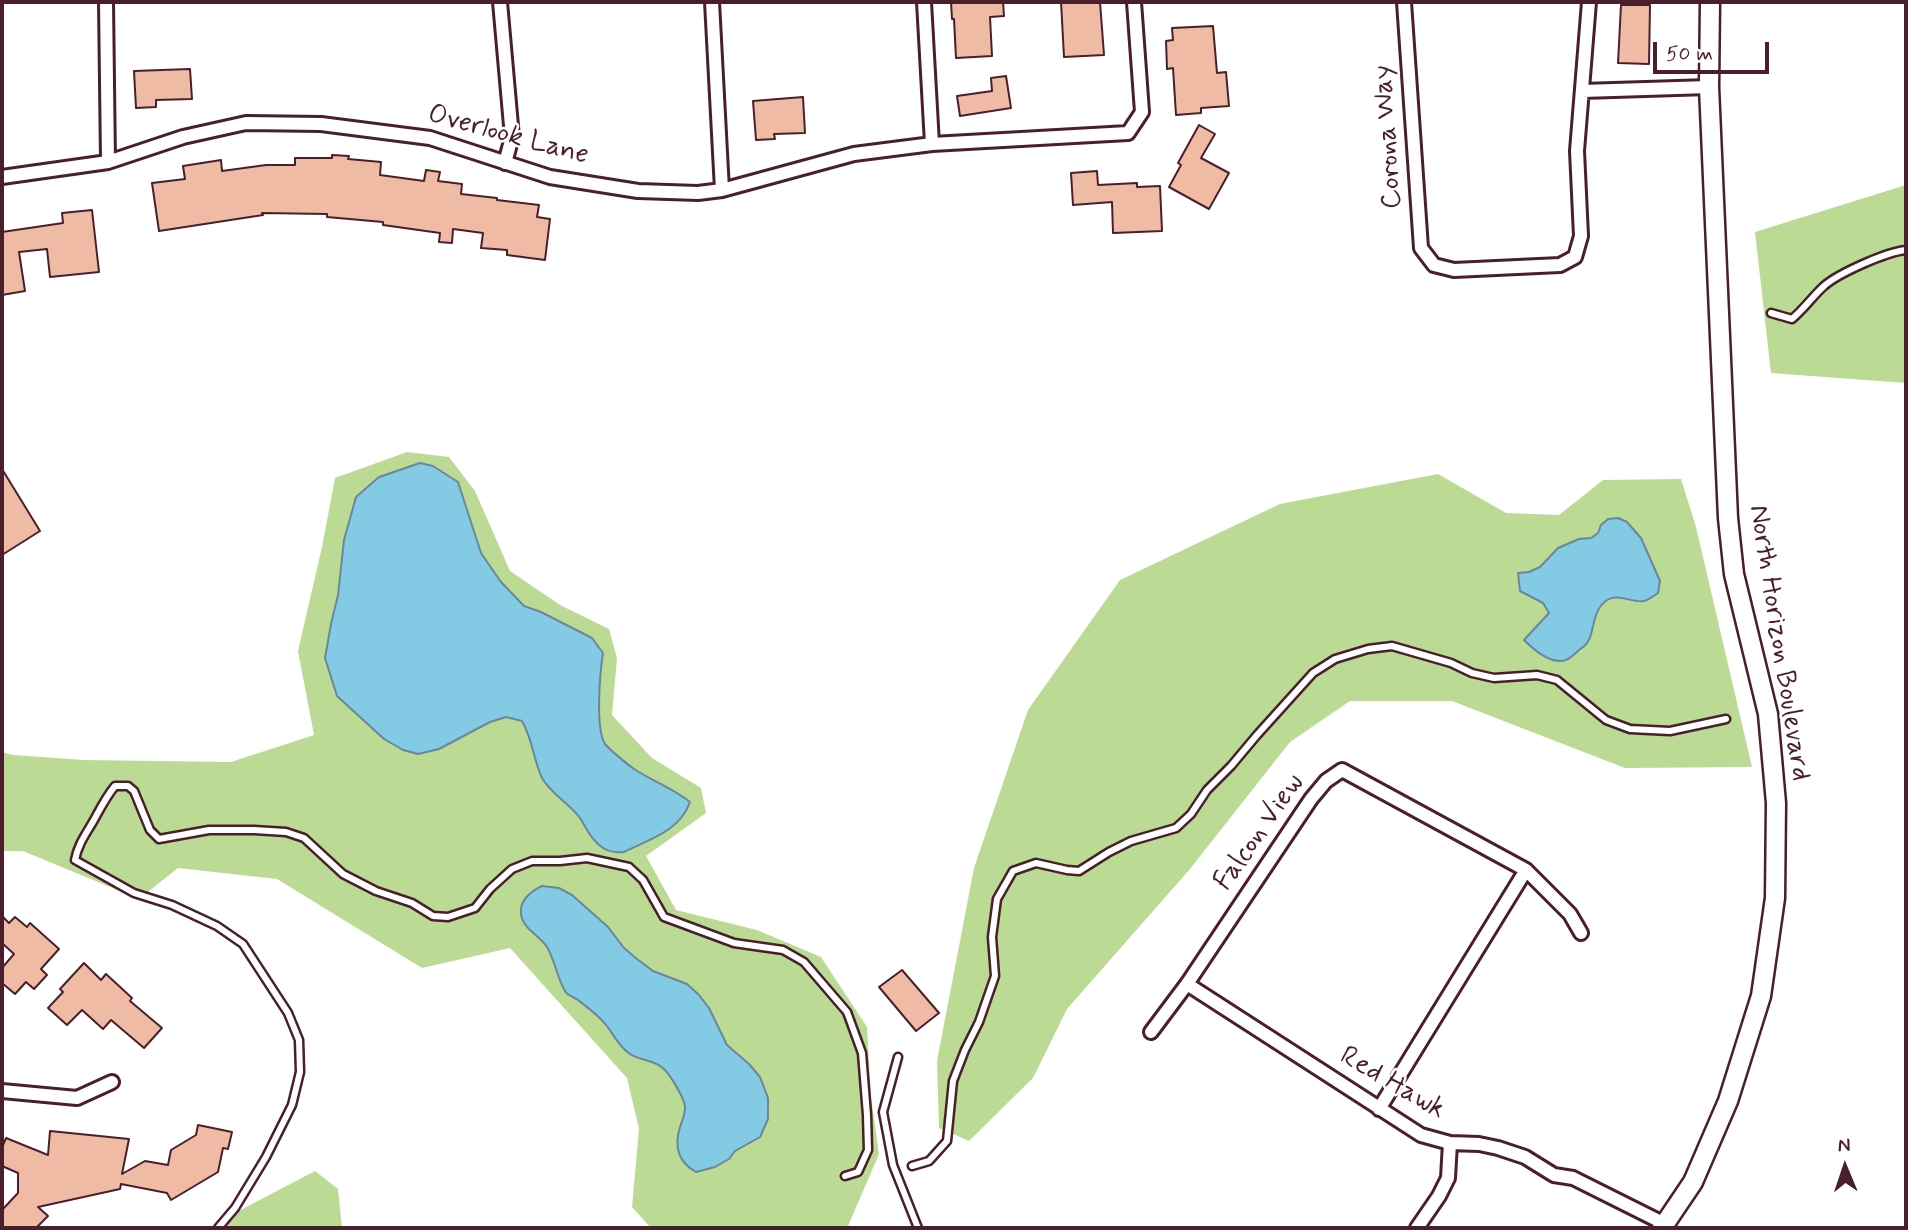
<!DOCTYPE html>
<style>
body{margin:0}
#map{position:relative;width:1908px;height:1230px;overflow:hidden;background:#fff;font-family:Mynerve,sans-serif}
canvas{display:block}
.frame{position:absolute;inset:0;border:4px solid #4a1f2b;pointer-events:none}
.north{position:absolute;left:1810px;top:1132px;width:70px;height:70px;-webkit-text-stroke:5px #fff;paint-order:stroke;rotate:358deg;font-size:19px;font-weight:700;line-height:28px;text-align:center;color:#4a1f2b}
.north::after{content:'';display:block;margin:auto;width:24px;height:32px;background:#4a1f2b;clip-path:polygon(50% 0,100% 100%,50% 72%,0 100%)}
.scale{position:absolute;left:1653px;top:42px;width:116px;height:32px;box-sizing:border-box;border:4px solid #4a1f2b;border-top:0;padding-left:9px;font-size:21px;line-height:24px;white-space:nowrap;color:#4a1f2b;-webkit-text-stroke:5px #fff;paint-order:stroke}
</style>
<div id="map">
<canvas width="1908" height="1230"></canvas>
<div class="frame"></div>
<div class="north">N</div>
<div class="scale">50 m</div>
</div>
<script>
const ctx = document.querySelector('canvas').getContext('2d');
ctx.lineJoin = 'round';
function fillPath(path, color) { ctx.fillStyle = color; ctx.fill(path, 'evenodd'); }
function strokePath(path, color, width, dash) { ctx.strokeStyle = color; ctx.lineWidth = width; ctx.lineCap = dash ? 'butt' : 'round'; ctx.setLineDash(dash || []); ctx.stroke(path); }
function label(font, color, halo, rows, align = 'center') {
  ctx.font = font + ' Mynerve,sans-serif'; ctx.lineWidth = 5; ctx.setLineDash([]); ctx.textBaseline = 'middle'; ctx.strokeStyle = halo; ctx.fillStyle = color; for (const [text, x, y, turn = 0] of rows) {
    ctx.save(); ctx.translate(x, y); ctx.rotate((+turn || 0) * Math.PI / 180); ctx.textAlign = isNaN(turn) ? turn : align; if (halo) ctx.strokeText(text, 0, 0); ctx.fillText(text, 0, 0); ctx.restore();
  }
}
const green = new Path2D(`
 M1906 185V383L1771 373 1755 232Z
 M407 452 449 457 475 491 510 571 560 605 609 629 617 658 612 715 652 758 701 788 706 813 646 856 676 910 757 930 821 957 867 1027 871 1097 879 1154 848 1226 844 1228H651L632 1207 639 1129 627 1078 510 948 422 968 277 879 178 868 139 899 23 851H2V752L13 755 84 760 231 762 314 735 298 651 322 547 335 478Z
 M1438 474 1506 513 1559 515 1603 480 1681 479 1696 527 1752 767 1625 768 1452 701H1350L1290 742 1190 869 1067 1009 1033 1078 969 1141 939 1128 937 1061 974 868 1028 710 1120 580 1280 504Z
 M315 1171 338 1189 342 1228H214L233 1214Z`);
const water = new Path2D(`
 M420 463 433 466 458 482 481 553 501 582 524 606 541 612 592 638 603 653C600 672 595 728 605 744 610 750 627 764 634 769 652 781 673 788 690 802 680 831 650 839 624 852 616 853 610 852 603 848 591 840 587 829 580 818 569 803 551 794 542 778 533 759 533 740 522 721L506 717 490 722 439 749 418 754 403 750 384 739 337 696 325 658 331 624 338 595 344 540 356 497 379 477Z
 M1618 518 1627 522 1641 538 1660 581 1658 593C1653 596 1649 600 1644 601 1632 603 1618 593 1607 600 1591 611 1595 633 1587 643 1585 646 1582 648 1579 650 1575 654 1571 658 1566 660 1551 665 1534 650 1524 640L1549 613 1543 603 1520 591 1518 573 1529 572 1540 567 1558 548 1579 539 1591 538 1598 533 1601 525 1608 519Z
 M542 886 559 888 572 895 608 927 624 948 637 959 653 971 687 984 699 995 709 1008 727 1045 749 1064 760 1077 768 1098V1119L760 1137 735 1151 729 1159 715 1167 696 1172C678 1162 674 1146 680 1127 682 1121 686 1112 685 1106 683 1096 671 1076 664 1069 654 1059 640 1061 630 1054 619 1047 614 1035 606 1025 599 1016 587 1007 578 1000 574 997 568 996 565 991 557 978 555 960 547 947 540 936 522 928 521 914 519 901 531 891 542 886Z`);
const building = new Path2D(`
 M951 2H1003L1004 16 990 17 992 56 956 58 954 19H952Z
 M1061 2H1100L1104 55 1064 57Z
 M1621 5H1650L1649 64 1618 63Z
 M1213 26 1217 73 1226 72 1229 106 1201 108V113L1176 115 1173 68 1167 69 1166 41 1173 40 1172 28Z
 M190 69 192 99 156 100V107L136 108 134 71Z
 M1006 76 1011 108 960 116 957 96 992 91 991 78Z
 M803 97 805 133 774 134 775 139 756 140 753 101Z
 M1199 125 1215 134 1201 158 1229 173 1209 209 1169 187 1181 165 1178 163Z
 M332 155 349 156 348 159 381 162 380 175 424 181 426 170 440 172 438 181 462 184 461 194 497 198V200L539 205 537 217 550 219 545 260 507 255V250L481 248 483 233 453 229 452 243 439 242 440 233 383 225V222L327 217V214L262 213 263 215 159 231 152 183 185 179 183 166 221 160 222 171 266 165H295V158H332Z
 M1097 171 1098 185 1137 183V187L1160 186 1162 231 1113 233 1112 202 1073 205 1071 173Z
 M92 210 99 272 50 277 47 249 19 252 25 291 2 295V232L63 223 62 213Z
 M2 469 40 531 2 555Z
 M2 916 9 923 15 917 27 927 30 923 59 949 41 969 47 975 34 989 26 982 15 994 2 983V968L14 954 2 943Z
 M84 963 101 980 106 974 132 998 130 1001 162 1028 144 1048 111 1020 103 1029 82 1010 67 1025 48 1008 63 992 60 989Z
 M902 970 939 1013 916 1031 879 987Z
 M198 1125 232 1132 228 1149 223 1148 218 1172 171 1200 167 1193 121 1184 120 1189 38 1207 48 1216 36 1228H2V1210L18 1193V1173L2 1166V1148L6 1138 48 1155 50 1131 129 1139 122 1174 145 1161 168 1165 171 1150 196 1135Z`);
const lane = new Path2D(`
 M1771 313 1792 319C1804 309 1813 296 1824 286 1839 273 1886 252 1906 250
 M898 1057 883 1112 893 1165 918 1228
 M912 1166 929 1161 947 1141 953 1081 965 1050 979 1022 995 976 992 937 997 899 1013 871 1036 863 1067 870 1079 871 1109 852 1131 841 1176 828 1191 814 1207 790 1231 766 1257 735 1313 673 1335 659 1368 649 1392 646 1451 663 1472 673 1494 678 1537 675 1557 680 1606 720 1630 729 1670 731 1726 719
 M218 1228 235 1208 266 1157 292 1105 300 1072 299 1040 288 1013 243 944 217 926 172 905 134 893 75 860C78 844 86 834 94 820 101 807 106 797 115 786H128L134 791 150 830 159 839 209 830H254L286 832 304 838 343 874 376 891 412 903 433 916 448 917 475 908 490 889 512 869 532 861H560L587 858 629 867 643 880 664 917 734 943 783 950 804 962 847 1012 862 1053 867 1115 868 1150 858 1172 845 1176`);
const street = new Path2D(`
 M106 2 108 162
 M500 2 512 137 505 163
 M712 2 722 190
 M924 2 932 144
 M1404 2 1421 248 1434 265 1454 270 1560 265 1575 257 1581 236 1577 151 1589 2
 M1582 91 1709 87
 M2 177 108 162 183 137 246 123 321 124 430 138 550 177 638 191 698 193 722 190 854 154 932 144 1128 133 1142 112 1134 2
 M1187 984 1421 1135 1450 1143 1479 1144 1498 1148 1525 1157 1554 1175 1573 1178 1665 1224
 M1151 1032 1187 984 1311 799 1326 781 1342 770 1526 870 1570 914 1581 933
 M2 1091 77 1098 112 1082
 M1379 1109 1526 870
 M1417 1228 1439 1196 1448 1178 1450 1143`);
const secondary = new Path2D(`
 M1662 1228 1693 1182 1728 1101 1761 996 1775 898 1776 803 1768 714 1734 574 1728 518 1709 87 1710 2`);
const streetNames = [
 ["Overlook Lane",508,136,15],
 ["Corona Way",1389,137,-94],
 ["North Horizon Boulevard",1778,643,81],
 ["Falcon View",1260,833,-55],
 ["Red Hawk",1392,1084,30]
];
fillPath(green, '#bbdb94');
fillPath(water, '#83cae4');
strokePath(water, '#6c869a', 2);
fillPath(building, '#f0bba4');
strokePath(building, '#4a1f2b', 2);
strokePath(lane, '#4a1f2b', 11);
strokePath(street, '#4a1f2b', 18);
strokePath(secondary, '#4a1f2b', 23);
strokePath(lane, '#fff', 6);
strokePath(street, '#fff', 12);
strokePath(secondary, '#fff', 18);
label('28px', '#4a1f2b', '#fff', streetNames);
</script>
